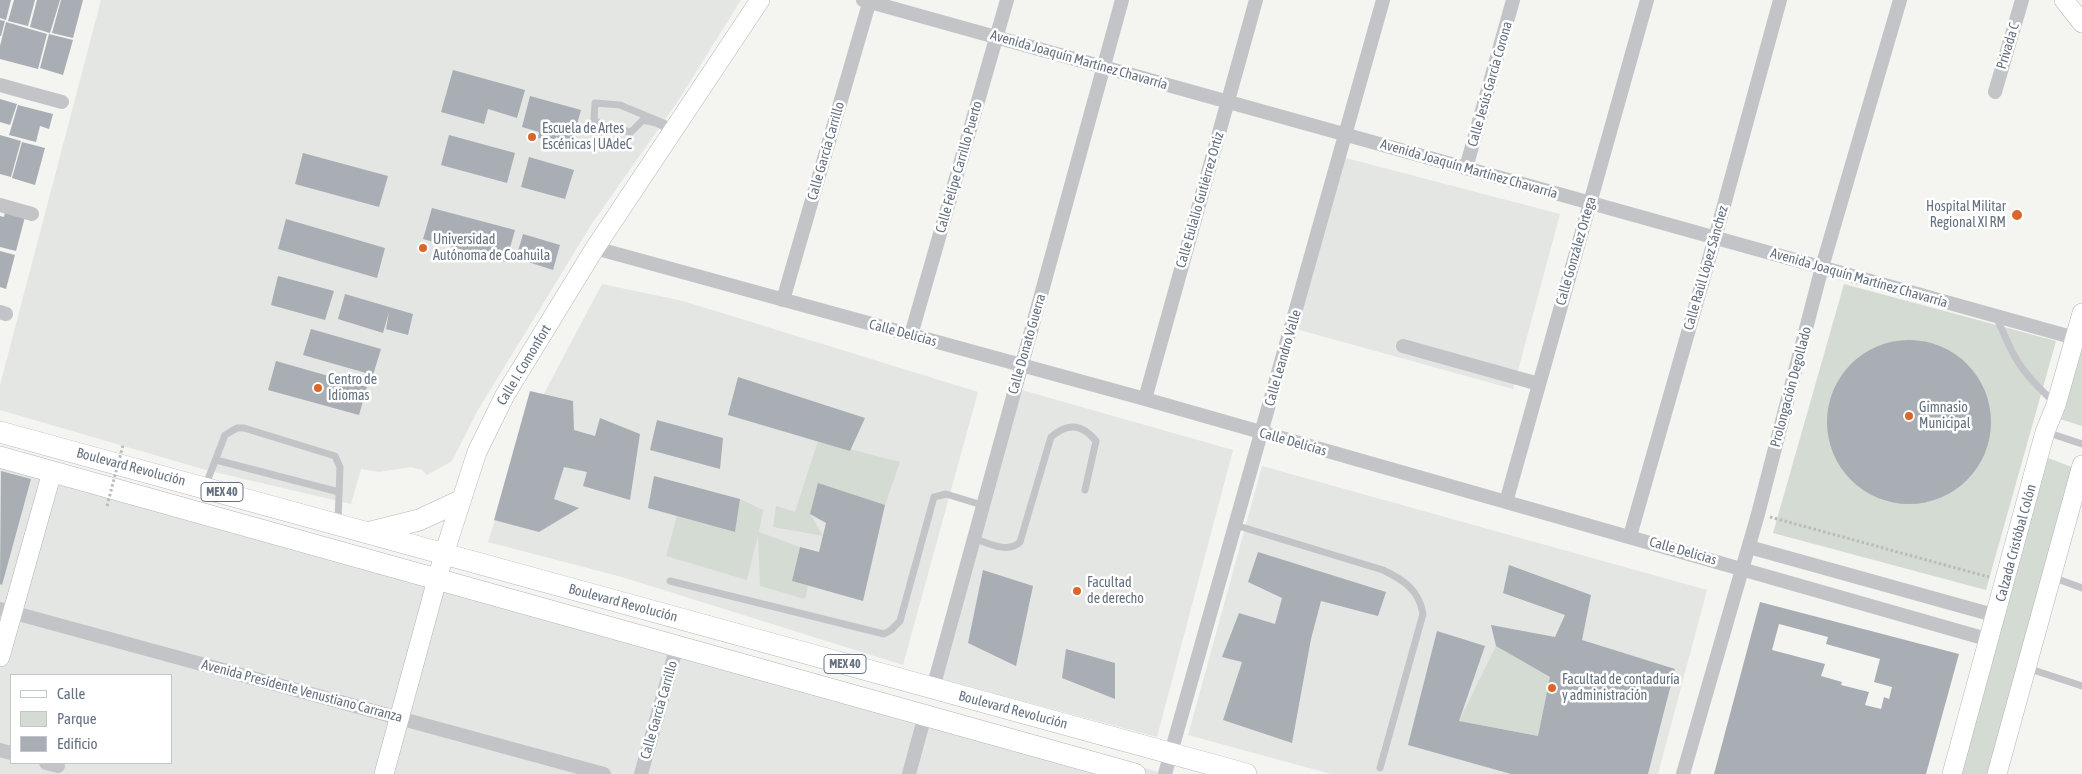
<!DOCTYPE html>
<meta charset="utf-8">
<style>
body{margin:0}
#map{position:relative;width:2082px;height:774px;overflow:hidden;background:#f4f4f0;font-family:"Asap Condensed",sans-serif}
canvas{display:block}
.legend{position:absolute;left:10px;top:674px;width:162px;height:90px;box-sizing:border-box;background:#fff;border:1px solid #c1c6cc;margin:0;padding:6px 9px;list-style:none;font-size:15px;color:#657180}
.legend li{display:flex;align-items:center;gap:10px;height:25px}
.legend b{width:25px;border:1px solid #c1c6cc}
</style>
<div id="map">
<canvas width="2082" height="774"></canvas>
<ul class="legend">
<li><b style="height:6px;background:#fff"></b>Calle</li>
<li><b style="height:14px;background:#d4dbd2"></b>Parque</li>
<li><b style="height:14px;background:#a8aeb4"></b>Edificio</li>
</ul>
</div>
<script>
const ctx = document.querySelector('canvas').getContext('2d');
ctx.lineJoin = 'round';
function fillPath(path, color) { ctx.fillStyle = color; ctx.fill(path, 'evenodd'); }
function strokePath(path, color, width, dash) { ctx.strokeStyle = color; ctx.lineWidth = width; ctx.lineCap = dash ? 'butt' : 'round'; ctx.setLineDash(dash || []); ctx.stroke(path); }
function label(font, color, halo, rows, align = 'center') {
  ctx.font = font + ' "Asap Condensed",sans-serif'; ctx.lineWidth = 5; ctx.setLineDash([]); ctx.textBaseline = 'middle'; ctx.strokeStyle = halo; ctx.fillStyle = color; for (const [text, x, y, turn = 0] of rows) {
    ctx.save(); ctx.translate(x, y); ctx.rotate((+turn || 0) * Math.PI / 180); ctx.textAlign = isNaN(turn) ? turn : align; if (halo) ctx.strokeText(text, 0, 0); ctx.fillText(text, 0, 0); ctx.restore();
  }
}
const built = new Path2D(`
 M101 0H741L676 104 591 225 563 271 478 410 452 461 427 475 422 470 411 467 379 472 361 469 351 504 206 470 0 410V385Z
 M1342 157 1560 214 1513 389 1296 329Z
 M602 284 683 301 978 392 903 665 622 577 488 542 521 437Z
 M1015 388 1233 450 1157 737 933 677Z
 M0 454 52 469 1166 774H0ZM11 675H171V763H11Z
 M1262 466 1707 590 1658 774H1331L1188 735Z`);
const green = new Path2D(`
 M1844 284 2056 341 1986 590 1773 533Z
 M2082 328V426L2057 418Z
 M818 441 900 462 885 505 810 514 823 536 773 527 776 506 795 512Z
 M2045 457 2072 467 1990 774H1959Z
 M740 499 763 510 759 532 800 547 792 581 808 586 805 599 760 586 758 535 747 580 666 556 677 516 734 532Z
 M1496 646 1550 677 1538 736 1459 721Z`);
const building = new Path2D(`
 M0 0H11L6 20 0 18Z
 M14 0H35L28 26 8 21Z
 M37 0H60L50 33 30 27Z
 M61 0H83L73 38 52 33Z
 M0 20 5 21 1 36H0Z
 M6 22 47 34 38 69 0 59V46Z
 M49 34 73 40 63 75 40 68Z
 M453 70 525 90 517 118 488 109 484 124 441 112Z
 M530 96 581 110 572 142 556 137 553 142 538 138 539 132 522 127Z
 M0 99 17 104 10 125 0 122Z
 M18 105 53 114 49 129 40 126 36 142 9 135Z
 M0 135 21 141 11 177 0 174Z
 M449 135 515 153 507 183 441 165Z
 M22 142 45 148 35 185 12 178Z
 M303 153 388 176 379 207 295 184Z
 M529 157 574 170 565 199 521 187Z
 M6 208 26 213 16 251 0 247V216L4 217Z
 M432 208 515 230 506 262 423 239Z
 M286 219 385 248 377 278 278 249Z
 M523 234 560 245 553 270 516 258Z
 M0 251 15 255 6 289 0 287Z
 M278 276 334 291 325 320 271 305Z
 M345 294 413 314 408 335 386 329 389 312 383 333 338 319Z
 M311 329 381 349 373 375 303 355Z
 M1827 422a82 82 0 1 1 164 0a82 82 0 1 1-164 0Z
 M276 361 367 387 359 415 268 390Z
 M738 377 865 418 850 451 728 415Z
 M530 391 573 401 574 430 595 436 600 418 640 434 630 500 583 486 587 472 564 467 554 499 579 508 539 532 494 520Z
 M657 420 723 438 720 469 650 450Z
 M1 471 31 479 2 585 0 584Z
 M654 476 740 499 735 532 648 508Z
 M818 483 885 505 863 601 792 581 800 547 819 552 826 523 810 514Z
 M1258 552 1386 592 1378 616 1321 601 1311 639 1292 743 1223 720 1242 662 1222 657 1239 613 1275 624 1282 598 1248 582Z
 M1509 565 1591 595 1582 640 1675 669 1648 774H1511L1408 745 1437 631 1485 646 1459 721 1538 736 1550 677 1496 646 1491 625 1555 637 1565 615 1503 593Z
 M983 570 1033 586 1016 666 968 643Z
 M1760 602 1959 654 1926 774H1714ZM1779 624 1828 637 1826 644 1880 659 1874 682 1892 687 1889 699 1884 697 1881 709 1865 705 1869 692 1841 685 1842 682 1821 676 1825 664 1772 650Z
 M1066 649 1115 663V699L1062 678Z`);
const path = new Path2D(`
 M1770 517 1989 577`);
const lane = new Path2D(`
 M671 131 656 123 643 120 631 132 606 127 594 120 595 103 620 105 673 127
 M1996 316C2014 359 2020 371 2055 403
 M2046 432 2082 444
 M216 460 339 492
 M205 487 225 435 237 428H244L335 456 340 467 338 522
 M1235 525 1383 570C1404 580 1419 590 1423 614L1380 768
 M973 538C988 543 1008 554 1020 542L1051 437C1068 422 1082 424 1096 441L1085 490
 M2052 577 2082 588
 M670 581 884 634 891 630 900 621 934 497 946 494 982 505
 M2027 668 2082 686`);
const street = new Path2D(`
 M863 0 2075 338
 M0 85 62 102
 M1995 92 2022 0
 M1466 168 1513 0
 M0 205 32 214
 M595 248 1145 399 1990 640
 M783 300 870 0
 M0 312 6 314
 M911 335 1007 0
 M1403 346 1539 384
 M1145 399 1256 0
 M1506 502 1647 0
 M1630 536 1715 238 1780 0
 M1749 547 1997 616
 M0 609 604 774
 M933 688 1122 0
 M0 750 11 753
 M46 763 58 766
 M641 774 677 646
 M909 774 925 715
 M1165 774 1383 0
 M1683 774 1758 514 1822 267 1900 0`);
const secondary = new Path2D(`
 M2064 0 2082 23
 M0 657 52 472
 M384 774 444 554 477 452 505 395 595 248 760 0
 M1952 774 2045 432 2056 405 2082 313
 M1997 774 2082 465`);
const primary = new Path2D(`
 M0 432 1246 774
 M0 457 1135 774
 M371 532 419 520 460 501`);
const pathBridge = new Path2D(`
 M107 506 123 445`);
const markers = [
 [532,137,5,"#db662a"],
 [2017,215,6,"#db662a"],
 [423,248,5,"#db662a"],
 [318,388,5,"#db662a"],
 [1909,416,5,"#db662a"],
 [1077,591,5,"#db662a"],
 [1552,688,5,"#db662a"]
];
const shields = [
 [222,492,42],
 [845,664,42]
];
const shieldNames = [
 ["MEX 40",222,492],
 ["MEX 40",845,664]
];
const streetNames = [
 ["Privada C",2008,46,-73],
 ["Avenida Joaquín Martínez Chavarría",1079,60,16],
 ["Calle Jesús García Corona",1490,84,-74],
 ["Calle García Carrillo",826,151,-74],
 ["Calle Felipe Carrillo Puerto",959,167,-74],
 ["Avenida Joaquín Martínez Chavarría",1469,169,16],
 ["Calle Eulalio Gutiérrez Ortiz",1200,200,-74],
 ["Calle González Ortega",1576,251,-74],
 ["Calle Raúl López Sánchez",1706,268,-74],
 ["Avenida Joaquín Martínez Chavarría",1859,278,16],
 ["Calle Delicias",903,333,15],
 ["Calle Donato Guerra",1027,344,-74],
 ["Calle Leandro Valle",1283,358,-74],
 ["Calle I. Comonfort",524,365,-59],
 ["Prolongación Degollado",1791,387,-75],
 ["Calle Delicias",1293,442,16],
 ["Boulevard Revolución",131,467,15],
 ["Calzada Cristóbal Colón",2016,543,-75],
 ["Calle Delicias",1683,551,16],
 ["Boulevard Revolución",623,603,15],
 ["Avenida Presidente Venustiano Carranza",302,691,15],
 ["Calle García Carrillo",659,710,-74],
 ["Boulevard Revolución",1013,710,15]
];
const poiNames = [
 ["Escuela de Artes",542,129],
 ["Escénicas | UAdeC",542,145],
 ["Hospital Militar",2006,207,"right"],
 ["Regional XI RM",2006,223,"right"],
 ["Universidad",433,240],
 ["Autónoma de Coahuila",433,256],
 ["Centro de",328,380],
 ["Idiomas",328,396],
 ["Gimnasio",1919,408],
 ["Municipal",1919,424],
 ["Facultad",1087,583],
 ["de derecho",1087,599],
 ["Facultad de contaduría",1562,680],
 ["y administración",1562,696]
];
fillPath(built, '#e4e6e4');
fillPath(green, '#d4dbd2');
fillPath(building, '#a8aeb4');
strokePath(secondary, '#b2b6ba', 20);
strokePath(primary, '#b3b6ba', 22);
strokePath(path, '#b9bbbd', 3, [2.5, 2.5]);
strokePath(lane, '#c2c4c8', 7);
strokePath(street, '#c2c4c8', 14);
strokePath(secondary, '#fff', 19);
strokePath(primary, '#fff', 21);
strokePath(pathBridge, '#b9bbbd', 3, [2.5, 2.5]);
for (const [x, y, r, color] of markers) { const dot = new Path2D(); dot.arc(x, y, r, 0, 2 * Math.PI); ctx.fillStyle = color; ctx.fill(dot); strokePath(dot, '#fff', 2); }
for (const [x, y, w] of shields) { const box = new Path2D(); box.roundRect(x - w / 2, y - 9.5, w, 19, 4); ctx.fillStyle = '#fff'; ctx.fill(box); strokePath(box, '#657180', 1); }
label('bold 12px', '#657180', null, shieldNames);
label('14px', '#657180', '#fff', streetNames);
label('14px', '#657180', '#fff', poiNames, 'left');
</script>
